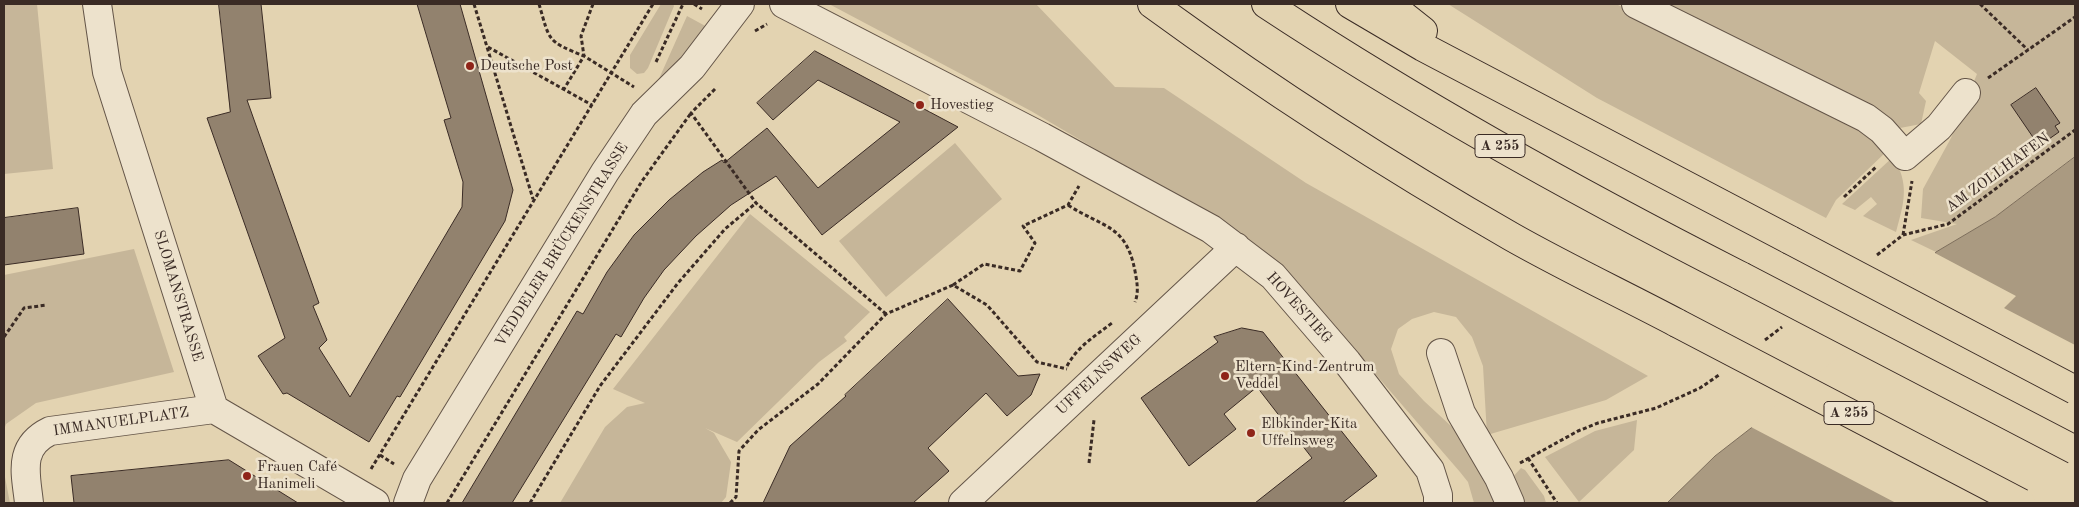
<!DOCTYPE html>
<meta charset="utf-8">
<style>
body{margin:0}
#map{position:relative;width:2079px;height:507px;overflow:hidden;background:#e3d3b1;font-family:"Old Standard TT",serif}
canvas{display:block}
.frame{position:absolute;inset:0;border:5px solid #3a2b25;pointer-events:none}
</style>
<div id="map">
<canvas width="2079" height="507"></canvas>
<div class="frame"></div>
</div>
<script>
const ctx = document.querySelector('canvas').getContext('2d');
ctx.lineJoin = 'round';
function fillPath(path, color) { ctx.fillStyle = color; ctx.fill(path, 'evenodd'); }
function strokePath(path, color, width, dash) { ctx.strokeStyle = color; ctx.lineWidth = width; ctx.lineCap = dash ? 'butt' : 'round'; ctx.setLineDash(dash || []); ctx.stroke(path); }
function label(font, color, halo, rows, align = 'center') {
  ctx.font = font + ' "Old Standard TT",serif'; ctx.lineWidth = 5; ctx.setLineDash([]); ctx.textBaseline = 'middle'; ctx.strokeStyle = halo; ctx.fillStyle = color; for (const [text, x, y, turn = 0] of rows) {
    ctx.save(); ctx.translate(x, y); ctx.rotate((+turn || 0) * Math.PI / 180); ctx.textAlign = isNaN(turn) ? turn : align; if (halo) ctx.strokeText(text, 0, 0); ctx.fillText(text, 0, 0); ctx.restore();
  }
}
const green = new Path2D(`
 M4 4H37L53 169 4 174Z
 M661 4H673L674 6 648 68 644 73 637 74 630 68V55Z
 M829 4H1036L1115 87 1164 88 1306 183 1648 376 1606 400 1487 435 1483 366 1472 337 1456 317 1434 312 1412 319 1398 329 1391 349 1399 374 1424 401 1464 438 1496 496 1495 503H1474L1468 482 1460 472 1283 267 1247 238 1031 111Z
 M1448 4H1616L1846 118 1888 150 1836 200 1826 218 1597 98Z
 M1661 4H2075V157L1995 217 1936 252 1911 240 1957 224 1921 218 1923 189 1951 138 1977 74 1935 41 1919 93 1926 101 1921 124 1900 128 1879 114Z
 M687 16 709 28 660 83 658 81Z
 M955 143 1002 199 886 297 839 241Z
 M1893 157C1910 184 1904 203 1896 232L1863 216 1877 204 1871 197 1855 210 1842 204Z
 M750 214 870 312 844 337 847 341 819 362 737 442 705 428 714 433 731 462 726 497 721 503H560L605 427 627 407 645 403 613 389Z
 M134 249 174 372 36 403 6 424 4 430V275Z
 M1637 420 1634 450 1579 502 1545 457 1595 431Z
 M1521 468 1525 470 1544 496 1546 503H1522L1510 480Z
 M4 472 10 503H4Z`);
const water = new Path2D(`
 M2075 157V503H1667L1715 456 1854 348 1936 252 1995 217Z`);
const pier = new Path2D(`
 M1933 252 2016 296 2004 308 2075 345V503H1896L1749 426 1852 347Z`);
const building = new Path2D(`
 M219 4H261L271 98 247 100 319 303 313 306 327 340 319 348 350 397 462 207 463 182 444 120 451 118 417 4H460L513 190 505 221 400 397 397 396 369 442 287 393 283 394 258 356 285 338 207 118 230 112Z
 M815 51 958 127 822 235 776 176 731 205 696 236 664 270 644 298 621 337 616 334 512 503H462L577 311 583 314 607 272 634 235 669 200 703 172 722 160 724 163 767 128 818 188 900 122 818 80 773 120 757 103Z
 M2036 88 2060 123 2055 126 2059 132 2039 146 2011 105Z
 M78 208 84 254 4 265V218Z
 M948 299 1018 376 1040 374 1031 395 1007 416 986 393 928 448 949 471 913 503H763L790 446 846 396 845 395Z
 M1242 328 1263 332 1377 476 1342 503H1255L1312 458 1257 387 1224 414 1236 429 1189 466 1141 398 1218 342 1214 337Z
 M229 460 298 503H74L71 476Z`);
const path = new Path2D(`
 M474 4 533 199
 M539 4C550 42 547 41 584 56L564 89
 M593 4 581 36 584 56 634 87
 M694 4 702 9
 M1980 4 2028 50
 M755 31 767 24
 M488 47 592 105
 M656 62 683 4
 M1988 78 2075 17
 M715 89 691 113 756 203 886 314
 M1844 197 1877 166
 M1068 205C1103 228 1126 224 1135 271 1137 282 1139 292 1135 302
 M1903 235 1912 181
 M1877 255 1903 235 1948 224 2075 130
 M953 285 984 264 1020 271 1035 243 1023 226 1068 205 1079 186
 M4 337 24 308 47 305
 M1765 340 1782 327
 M1067 366C1077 347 1095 336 1112 323
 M380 455 394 464
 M1528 458 1557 503
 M1089 463 1094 420
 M1520 463 1578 431 1598 423 1656 408 1700 388 1719 375
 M371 469 653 4
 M447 503 642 181 691 113
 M530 503 600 386 678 283 725 229 756 203
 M730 503 736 497 739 451 758 430 818 384 886 314 953 285 987 305 1037 362 1067 369`);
const minor = new Path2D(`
 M97 4 107 72 214 409 375 503
 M784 4 1042 137 1211 229 1273 276 1347 362 1430 470 1438 495V503
 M1636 4 1866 118 1882 130 1905 156 1939 127 1966 93
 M1441 353 1461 413 1499 478 1510 503
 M29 503C26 474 17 447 50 431L214 409
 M408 503 417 479 605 172 644 114 692 67 740 4
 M963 503 1236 247`);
const highway = new Path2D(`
 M1152 4C1267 88 1388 166 1512 237 1565 267 1622 294 1677 323
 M1266 4C1419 105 1578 193 1741 276
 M1350 4 1423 47 1790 240
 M1389 4 1423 31`);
const highwayBridge = new Path2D(`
 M1790 240 2075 390
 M1741 276 2075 450
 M1677 323 2021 503`);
const markers = [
 [470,66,5,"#8f2418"],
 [920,105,5,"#8f2418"],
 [1225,376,5,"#8f2418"],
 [1251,433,5,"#8f2418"],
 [247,476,5,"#8f2418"]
];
const shields = [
 [1500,146,50],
 [1849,413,50]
];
const shieldNames = [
 ["A 255",1500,146],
 ["A 255",1849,413]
];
const poiNames = [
 ["Deutsche Post",480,66],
 ["Hovestieg",930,105],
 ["Eltern-Kind-Zentrum",1235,367],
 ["Veddel",1235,384],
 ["Elbkinder-Kita",1261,424],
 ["Uffelnsweg",1261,441],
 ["Frauen Café",257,467],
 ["Hanimeli",257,484]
];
const streetNames = [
 ["AM ZOLLHAFEN",1998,173,-36],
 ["VEDDELER BRÜCKENSTRASSE",562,245,-58],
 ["SLOMANSTRASSE",178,296,73],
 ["HOVESTIEG",1299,308,48],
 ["UFFELNSWEG",1099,375,-43],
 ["IMMANUELPLATZ",121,422,-8]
];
fillPath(green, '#c6b699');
fillPath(water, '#aa9a81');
strokePath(water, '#7d6e5c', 1);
fillPath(pier, '#e3d3b1');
fillPath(building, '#92826e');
strokePath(building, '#3a2b25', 1);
strokePath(minor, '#645548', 30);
strokePath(highway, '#3a2b25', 30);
strokePath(path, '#3a2b25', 3, [4, 2.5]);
strokePath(minor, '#ede2cc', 28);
strokePath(highway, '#e3d3b1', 28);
strokePath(highwayBridge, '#3a2b25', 30, []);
strokePath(highwayBridge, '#e3d3b1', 28);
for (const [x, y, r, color] of markers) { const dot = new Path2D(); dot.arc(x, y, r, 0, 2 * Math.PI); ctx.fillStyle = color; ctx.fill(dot); strokePath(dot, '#ede2cc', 2); }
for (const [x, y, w] of shields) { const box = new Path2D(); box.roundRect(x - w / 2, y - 11.5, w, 23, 4); ctx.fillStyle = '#ede2cc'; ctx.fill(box); strokePath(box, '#3a2b25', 1); }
label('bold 14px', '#3a2b25', null, shieldNames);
label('15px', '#3a2b25', '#ede2cc', poiNames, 'left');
label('15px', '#3a2b25', '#ede2cc', streetNames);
</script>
